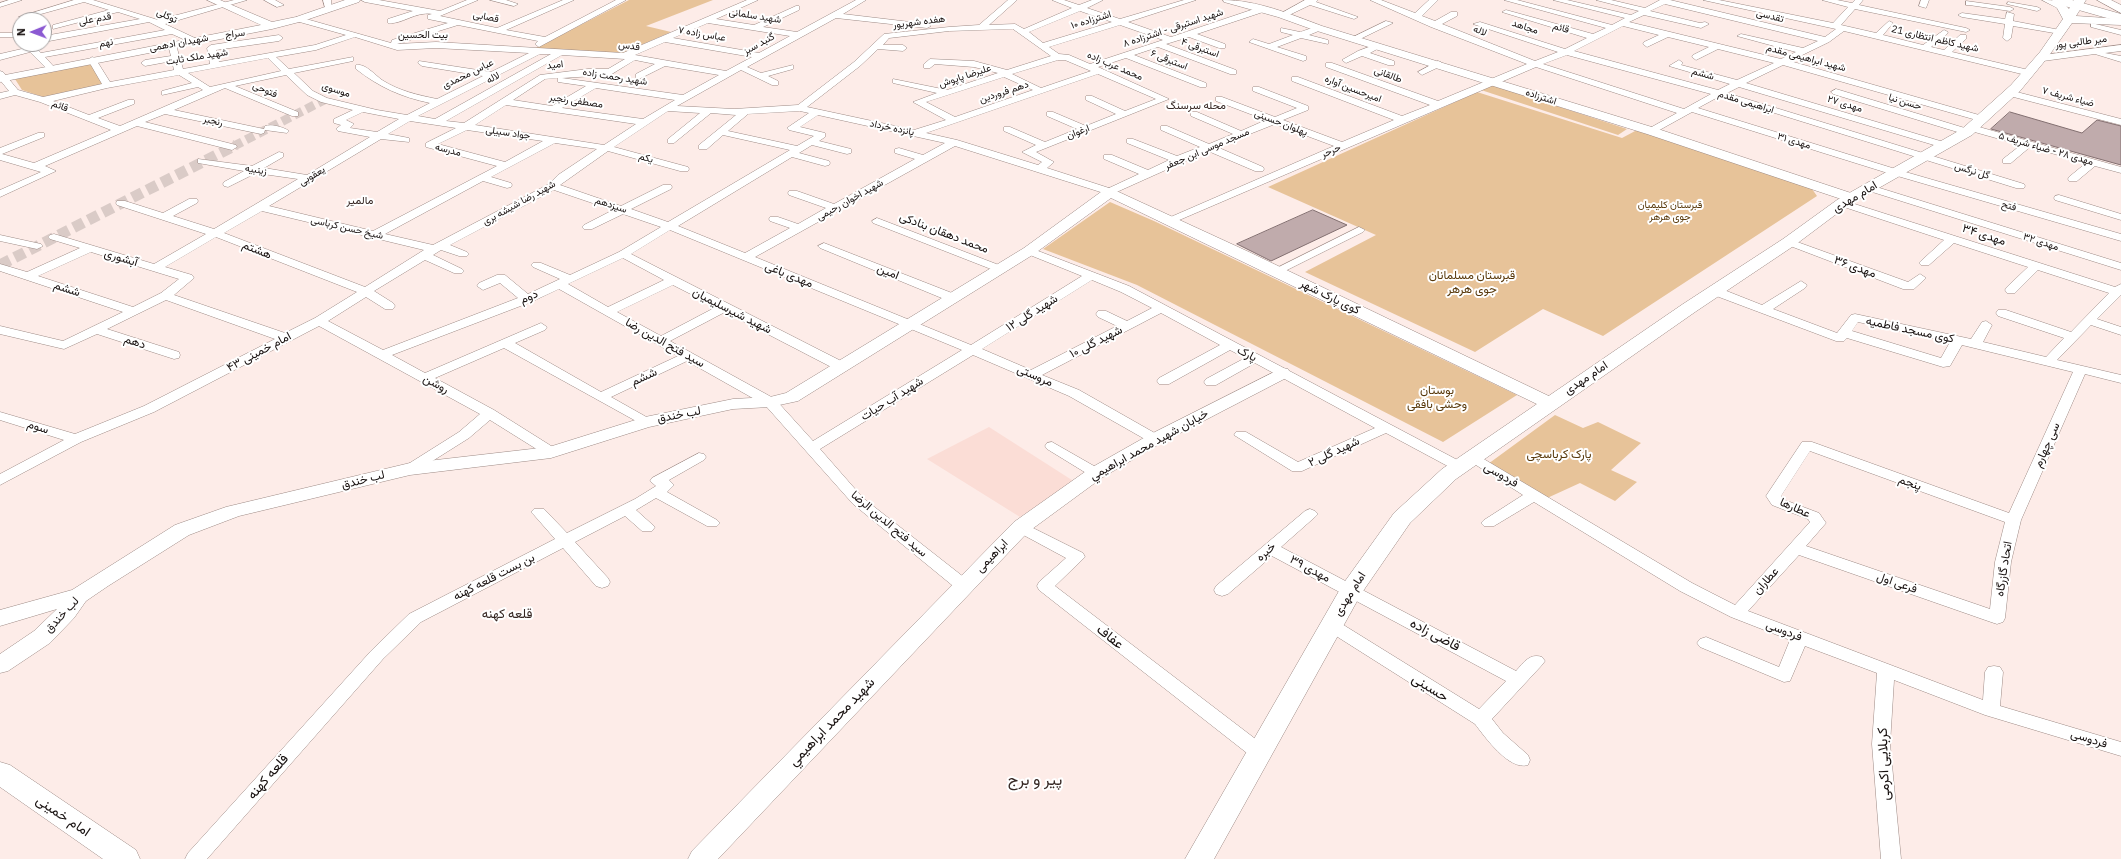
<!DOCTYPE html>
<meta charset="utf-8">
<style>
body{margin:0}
#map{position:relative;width:2121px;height:859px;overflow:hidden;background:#fdece8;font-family:"IBM Plex Sans",sans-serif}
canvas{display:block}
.north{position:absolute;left:12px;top:12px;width:40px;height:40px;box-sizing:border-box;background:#fff;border:1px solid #a29f9f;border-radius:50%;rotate:269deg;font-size:11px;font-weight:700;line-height:16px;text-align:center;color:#17100f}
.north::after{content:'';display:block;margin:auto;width:14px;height:18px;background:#8b59d2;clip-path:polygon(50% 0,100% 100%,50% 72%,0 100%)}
</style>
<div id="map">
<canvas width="2121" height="859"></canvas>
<div class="north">N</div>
</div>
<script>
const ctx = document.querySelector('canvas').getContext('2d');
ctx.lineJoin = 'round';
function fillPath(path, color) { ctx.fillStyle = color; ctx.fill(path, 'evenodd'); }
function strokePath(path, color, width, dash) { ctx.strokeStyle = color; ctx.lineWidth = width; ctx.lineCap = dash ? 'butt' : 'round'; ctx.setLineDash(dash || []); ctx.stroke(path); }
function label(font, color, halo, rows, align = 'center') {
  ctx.font = font + ' "IBM Plex Sans",Vazirmatn,sans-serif'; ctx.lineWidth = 4; ctx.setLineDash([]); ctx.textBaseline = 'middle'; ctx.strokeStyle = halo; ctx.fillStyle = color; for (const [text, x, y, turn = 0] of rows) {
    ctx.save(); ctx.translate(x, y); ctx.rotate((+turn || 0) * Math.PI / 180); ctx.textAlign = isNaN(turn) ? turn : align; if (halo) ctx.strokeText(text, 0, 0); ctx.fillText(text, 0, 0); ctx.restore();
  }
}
const built = new Path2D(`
 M989 427 1075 482 1020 517 927 459Z`);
const green = new Path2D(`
 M629 0H713L646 26 671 32 618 55 530 51Z
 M93 63 105 84 46 98 22 90 15 79Z
 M1493 85 1627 129 1618 135 1481 90Z
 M1477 92 1622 138 1637 130 1812 189 1817 196 1603 336 1543 309 1475 352 1305 272 1376 235 1268 187Z
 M1110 202 1154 221 1517 395 1443 442 1137 285 1043 249Z
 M1555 415 1583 428 1598 422 1641 443 1611 470 1637 482 1615 501 1580 483 1545 499 1488 464Z`);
const building = new Path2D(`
 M2010 112 2082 133 2097 120 2121 126V165L1991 129Z
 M1313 210 1347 225 1271 261 1237 244Z`);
const minorTunnelFar1 = new Path2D(`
 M234 146 324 100`);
const minorTunnel = new Path2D(`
 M0 265 236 145`);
const minor = new Path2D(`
 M9 0H22L0 7V3Z
 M74 0H93L158 20 234 0H247L165 24 197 39 198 41 194 44 172 34 45 57 55 68 51 71 48 70 30 52 0 60V54L26 48 23 44H32L41 53 165 30 149 22 44 42V36L140 19 118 12 53 29V25L109 10 84 2 23 19 19 17Z
 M264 0H275L284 5 277 7Z
 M323 0H331L332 11H326Z
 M361 0H379L440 11 467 0H478L440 16 497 28 563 0H574L506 30 545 37 616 0H626L539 47 535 44 538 41 458 25 397 44 436 42 623 53 747 0H758L716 19 754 25 796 6H799V10L763 27 797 32 856 0H866L843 14 927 24 931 26 927 28 836 18 747 67 761 73 793 65V69L768 76 778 81V85H772L741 70 677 106 734 109 798 105 854 62 884 34 949 27 979 25 1008 0H1017L989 25 1015 24 1024 29 1072 8 1052 0H1064L1079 5 1092 0H1103L1087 8 1120 19 1184 0H1196L1128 22 1171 37 1260 7H1266V11L1197 34 1225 44V48H1219L1189 37 1166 44 1236 70V74H1230L1158 47 1134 55 1206 83V87H1200L1126 58 1098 67 1169 99 1036 152 1054 162 1047 168 1109 188 1139 174 1104 159V155H1112L1148 170 1169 160 1127 143V139H1133L1177 156 1200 147 1161 130V126H1167L1209 144 1233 134 1191 116V112H1197L1241 131 1266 120 1216 101V97H1222L1275 117 1297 108 1253 91V87H1259L1308 106V110L1283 120 1342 142 1394 120 1292 81V77H1298L1402 116 1430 105 1326 67V63H1332L1438 101 1527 64 1431 27 1370 0H1381L1415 13 1429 0H1438L1422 16 1435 21 1451 12H1457V16L1442 24 1535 61 1558 52 1473 24 1480 22 1565 49 1587 38 1502 12 1506 10 1593 34 1606 28 1504 0H1517L1612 25 1625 18 1553 0H1567L1631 15 1639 11 1596 0H1611L1645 8 1660 0H1670L1825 37 1836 29 1703 0H1719L1833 23 1848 7 1822 0H1837L1852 3 1855 0H1863L1859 5 1966 28 1970 30 1966 32 1855 9 1841 25 1876 33 1889 21 1893 23 1883 35 1923 45 1944 30 1948 32 1947 34 1931 47 1944 50 1960 35H1966V39L1952 52 2033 71 2034 73 2030 76 1844 31 1829 42 1790 61 1986 117 1988 119 1983 122 1980 121 1783 65 1746 83 1947 143 1949 145 1944 148 1739 87 1727 93 2024 184 2025 186 2024 188H2016L1720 96 1698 108 1902 171 2121 234V241L1894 175 1692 112 1654 133H1648V129L1677 113 1536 67 1170 224 1166 223 1165 221 1166 219 1334 146 1275 124 1217 147 1263 167 1264 169 1263 171H1255L1208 151 1110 195 955 146 755 257 971 345 1082 276 1025 253 1023 251 1025 249H1033L1129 286 1465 464 1467 467 1465 470H1455L1386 433 1302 471H1292L1234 435 1236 432H1246L1298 462 1375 428 1255 363 1216 385H1206L1204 382 1206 379 1245 358 1230 350 1169 384H1159L1157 381 1159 378 1220 345 1161 313 1042 375 1079 390 1160 436 1162 439 1160 442H1150L1069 396 973 355 820 449 863 498 970 582 972 586 970 590 964 592 958 590 853 504 765 405 687 361 611 397 650 419 652 422 650 425 645 426 504 348 435 378 494 410 556 449 558 452 556 455H546L490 420 469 438 415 472H405L403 469 405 466 459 432 480 414 319 326 154 412 81 442 0 485V474L64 440 0 420V412L75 434 144 406 275 339 166 300 107 329 179 352 180 355 179 358 174 359 97 334 64 349 0 334V326L63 341 123 312 0 271V264L27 272 80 248 50 239 48 237 50 235 54 234 154 264 206 234 117 205 116 203 117 201H125L163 213 189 199H197L198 201 197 203 173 216 214 229 298 179 256 173 228 187 224 186 223 184 224 182 244 171 198 163V159L252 166 279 152 283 153V157L264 168 307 175 370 137 338 131 336 129 341 125 334 123V119L353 110 321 102 307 95 286 75 235 86 298 112V116H292L225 88 174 110 264 129 265 126C271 124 284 127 289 131L287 133 265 130 264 133 261 134 165 114 145 122 236 145 237 147 232 150 137 126 45 166 56 171 0 197V190L41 172 0 160V148L38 133H44V137L2 154 34 163 111 130 40 102 15 95 0 99V93L9 91 0 80V71L3 72 18 90 43 97 102 84 88 60 92 57 95 58 110 82 174 70 172 61 145 66 141 63 145 60 171 56 168 45 172 42 176 45 183 69 210 64 207 48 211 45 279 35 283 38 279 41 216 50 219 62 315 45 346 35 296 21V17H299L391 43 392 40 448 23 428 19V15L432 14C415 11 402 25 388 23V19L413 11 365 2ZM1665 4 1818 41 1803 48 1741 34 1737 36 1796 52 1781 59 1629 22 1644 15 1701 28 1709 24 1705 22 1700 23 1650 11ZM1080 11 1112 22 1043 43 1029 32ZM708 23 790 36 759 53 673 38ZM1120 25 1163 40 1090 64 1069 55 1059 54 1049 47ZM1623 26 1659 35 1644 42 1643 44 1647 47 1668 37 1709 47 1693 55 1692 57 1696 60 1718 49 1774 63 1737 80 1681 65 1683 63 1679 60 1669 66 1730 84 1718 90 1574 51ZM1013 29 1051 56 1007 70 974 61 930 59 924 64V68H930L935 64 974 67 998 73 947 90 893 79V83L937 93 913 102 946 120 914 130 807 107 860 66 878 49 903 51 907 48 903 45H883L889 38 949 31ZM355 37 397 50 436 48 529 53 491 72 419 61 418 63 422 66 483 76 437 99C418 95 399 91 382 80 375 75 365 63 356 65V69C379 87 401 97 430 103L407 115 377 110 327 98 313 91 294 73 353 61V57L289 69 276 57 316 50ZM665 42 752 57 726 71 635 55ZM540 54H551L435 119 418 116ZM562 55 625 59 608 69H588L540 75 464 123 446 121ZM1567 55 1711 94 1684 109 1543 64ZM268 58 281 71 210 87 188 73ZM635 60 655 64 636 74V78L639 79 665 66 719 75 683 95 562 78 610 75ZM1058 60H1065L1091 71 1041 88 1012 74ZM1098 74 1156 99 1125 111 1092 96H1086V100L1116 114 1086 126 1053 112H1047V116L1077 129 1045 142 1010 127H1004V131L1036 145 1022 152 1042 162 1038 165 957 140 926 133ZM179 75 192 83 162 91V95L198 87 203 90 120 126 98 118 134 104V100H128L89 115 53 101 107 88ZM1004 77 1033 90 955 117 926 102ZM558 78V82L586 86 552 106 513 100 545 79ZM596 88 675 100 643 119 562 108ZM506 105 636 124 604 145 475 125ZM668 111 700 113 668 139V143H674L711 113 736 115 699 145V149H707L723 135 790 150 668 222 631 209 671 189 672 187 671 185H663L621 206 560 185 608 151 680 171H688L689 169 688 167 614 147ZM800 111 809 113 787 128 789 130 814 136 797 146 728 131 748 114ZM363 112 399 119 377 132 350 128 354 124 346 120ZM818 115 945 143 923 155 899 148 895 149V153L915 159 834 204 797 191H789L788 193 789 195 826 208 798 224 778 217H770L769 219 770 221 790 228 745 253 678 226 792 157 825 166 829 165 830 163 829 161 799 153 812 145 847 154 851 153V149L819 141 825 137V133L800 127ZM410 121 456 128 426 143V147L497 166 373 231 269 206 381 139 409 142V138L388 134ZM467 130 543 141 505 162 438 144ZM555 143 597 149 558 175 549 184 433 245 385 234 483 181 507 188 511 187 512 185 511 183 491 177ZM554 190 613 210 584 225 582 227 584 229H592L623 214 661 227 619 252 570 275 541 263H533L531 265 533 267 560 279 528 294 505 275H497L479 283 477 286 483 290 500 283 518 298 383 350 328 321 366 297 385 309H393L395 306 393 303 374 291 425 260 454 273H462L464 271 462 269 433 255 441 250 459 256H467L469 254 467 252 450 245ZM262 211 424 250 365 287 224 233ZM670 230 962 350 813 441 775 399 670 341 725 312 837 370 842 371 849 367 847 364 631 254ZM216 237 357 292 315 318 285 333 174 295 194 278 192 275 165 267ZM91 252 179 279 161 293 133 307 38 276ZM623 258 664 280 608 307 568 284ZM1092 280 1121 292 1152 308 1127 321 1106 311H1098L1096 314 1098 317 1117 326 1031 370 982 349ZM673 285 716 307 661 336 617 312ZM559 289 678 356 601 392 515 343 545 330 547 327 541 323 425 373 392 355 531 302Z
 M490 0H506L518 4 514 6Z
 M1305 0H1318L1316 2 1358 17 1354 19 1310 5 1285 17 1278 15Z
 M1921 0H1929L1926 8 1919 6Z
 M1966 1 2010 7 2014 9 2010 11 1969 5H1966Z
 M2008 2 2037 7 2041 9 2037 11 2007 4Z
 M2007 12 2014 14 2013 21 2060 30 2064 32 2060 34 2013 26 2011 38 2007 41 2003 38 2005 24 1962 17 1958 15 1962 13 2005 19Z
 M1386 21 1393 23 1356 41 1349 39Z
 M2091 23 2121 30V35L2091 27Z
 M1318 26 1322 28 1321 30 1309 35 1328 40V44L1301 38 1277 47 1306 56V60L1303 61 1249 42 1253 39 1269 44 1293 35 1281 32V28L1300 32Z
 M0 33H20V40L16 37H0Z
 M1377 44 1381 47 1370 53 1394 61V65H1388L1362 56 1346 63 1342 60 1358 51Z
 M2121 45V51L2105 53 2121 56V62L2095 54 2043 61 2039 58 2043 55Z
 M1438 61 1441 62V66L1422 75 1418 72Z
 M1836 89 1968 129 1969 126 1972 125 2121 167V173L2095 166 2077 181H2069L2068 179 2069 177 2086 163 2030 147 2011 163H2003V159L2021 145 1971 131 1970 134H1964L1833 94 1831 92Z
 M2009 90 2121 119V125L2006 95V91Z
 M1870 185 2121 263V270L1866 190 1865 188 1866 186Z
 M2059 195 2121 214V220L2055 200 2054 198 2055 196Z
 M1842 200 2115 287 2121 284V295L2097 319 2121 327V335L2091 325 2057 360 2121 375V383L2085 374 2021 520 2011 562 2005 618 2003 622 1997 624 1991 622 1799 555 1748 611 1983 700 1985 672 1988 667 1994 666 2000 667 2003 672 2000 706 2121 742V756L1985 715 1894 680 1890 744 1901 859H1881L1872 744 1877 673 1805 646 1790 681 1784 682 1700 647 1697 643 1700 639 1706 637 1779 667 1790 640 1731 617 1680 591 1534 502 1494 526H1484L1481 523 1484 520 1523 495 1465 458 1467 455H1477L1692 583 1735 605 1810 522 1808 519 1772 505 1766 496 1802 442H1812L2009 513 2073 372 1962 345 1950 366 1943 367 1847 338 1844 341H1836L1711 294 1709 291 1711 288H1719L1762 305 1801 281 1807 285 1805 288 1773 309 1837 333 1851 315 1855 314 1971 339 1982 322 1986 321 1992 325 1983 342 2046 357 2064 338 1998 316 1996 313 1998 310H2006L2071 332 2109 293 2038 270 2015 293H2007L2005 290 2007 287 2028 267 1954 243 1929 265H1921L1919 263 1921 261 1944 240 1838 205 1837 203 1838 201ZM1858 322 1950 342 1941 358 1852 331ZM1810 451 2005 522 1995 562 1990 609 1806 546 1826 523 1819 513 1782 499 1781 496Z
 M877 218 1004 267 1006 269 1004 271H996L873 223 872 221Z
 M1359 227 1365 230 1363 232 1281 273H1273L1271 271Z
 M0 235 41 244 43 246 37 249 0 241Z
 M1789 239 1908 282 1920 274 1926 278 1914 289H1903L1785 244 1783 242Z
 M824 243 957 295 959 298 957 301H949L820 248 818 246Z
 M1052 442 1101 470 1103 473 1101 476H1091L1047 449 1045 446 1047 443Z
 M699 453 704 454 706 457 704 460 669 480 674 485 667 492 717 520 720 523 717 526H707L656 498 636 510 655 527 652 531H642L625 516 575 542 608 578 610 582 608 586 602 588 596 586 563 548 421 622 383 659 207 859H185L188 853 371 651 409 614 555 539 534 515 531 512 534 509H544L567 533 635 499 656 486 650 481 652 478Z
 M1310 509 1315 511 1318 514 1315 517 1281 547 1516 671C1524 662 1530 653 1542 657L1545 661 1542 665 1492 719 1503 733 1528 755 1530 760 1528 765C1509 771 1485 737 1475 724L1325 629 1323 625 1325 621 1331 619 1337 621 1479 709 1506 681 1272 556 1228 594 1222 596 1216 594 1214 590 1216 586 1305 511Z
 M1021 522 1083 553 1085 557 1055 586 1266 747 1268 752 1266 757 1259 759 1252 757 1039 590 1037 586 1039 582 1066 558 1016 531 1013 527 1016 523Z`);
const tertiary = new Path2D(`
 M207 0H220L272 22 296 17 345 0H360L359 2 303 21 272 29 0 82V76L261 25Z
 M1223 0C1257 0 1290 14 1322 26L1655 128 1857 195 1859 198 1852 202 1847 201 1647 134 1314 30 1278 17 1224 2Z
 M1110 188 1249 252 1555 399 1558 403 1555 407 1549 408 1543 407 1111 198 1034 254 798 401 770 407 733 409 649 427 551 458 410 475 239 516 189 535 108 586 86 601 74 618 50 643 8 671 0 673V654L34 631 57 609 0 626V610L72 590 175 525 226 507 410 463 549 447 645 417 733 399 770 397 786 393 1024 248 1105 189Z
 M1282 368 1288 369 1290 373 1288 377 1161 443 1103 477 1028 532 718 859H688L692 851 1014 522 1089 469 1149 435Z`);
const secondary = new Path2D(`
 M2042 0C2054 0 2062 0 2069 9L2074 0H2086L2076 16 2121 19V25L2072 23 2048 57 2020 91 1972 135 1847 206 1795 245 1695 312 1456 479 1410 523 1361 594 1214 859H1185L1343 584 1394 513 1442 469 1683 304 1783 239 1837 200 1962 129 2011 85 2040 52 2063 19 2057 8Z
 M2097 0H2111L2121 5V13Z
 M0 762 10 765 136 850 140 859H103L0 787Z`);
const primary = new Path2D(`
 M2052 0H2072L2121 14V22L2054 3Z`);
const farStreetnames = [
 ["توکلی",167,16,25],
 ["شهید سلمانی",755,16,9],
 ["تقدسی",1770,16,14],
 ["قصابی",486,17,11],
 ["قدم علی",95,19,-10],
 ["اشترزاده ۱۰",1091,20,-17],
 ["هفده شهریور",919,22,-7],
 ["مجاهد",1525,27,18],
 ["شهید استبرقی - اشترزاده ۸",1173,28,-18],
 ["قائم",1561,28,16],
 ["لاله",1480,31,21],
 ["سراج",235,34,-7],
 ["عباس زاده ۷",702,34,10],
 ["بیت الحسین",423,35],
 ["شهید کاظم انتظاری 21",1935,39,13],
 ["میر طالبی پور",2081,42,-7],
 ["نهم",106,43,-10],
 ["شهیدان ادهمی",179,43,-10],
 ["گنبد سبز",759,44,-29],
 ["قدس",629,46,7],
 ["استبرقی ۴",1200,48,20],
 ["شهید ملک ثابت",197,57,-9],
 ["شهید ابراهیمی مقدم",1806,58,15],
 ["استبرقی ۶",1169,60,22],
 ["امید",555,65,-7],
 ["محمد عرب زاده",1115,66,23],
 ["عباس محمدی",468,74,-26],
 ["ششم",1703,74,15],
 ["طالقانی",1388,75,20],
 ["علیرضا پاپوش",965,76,-18],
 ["شهید رحمت زاده",615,77,9],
 ["لاله",493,78,-29],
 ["امیرحسین آواره",1353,89,21],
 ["فتوحی",265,90,23],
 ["موسوی",336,90,18],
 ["دهم فروردین",1004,92,-18],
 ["اشترزاده",1541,97,18],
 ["ضیاء شریف ۷",2068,97,15],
 ["مصطفی رنجبر",576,101,8],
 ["ابراهیمی مقدم",1746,102,17],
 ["حسن نیا",1905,102,17],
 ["مهدی ۲۷",1845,104,17],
 ["قائم",60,106,21],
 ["رنجبر",213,121,12],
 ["پهلوان حسینی",1281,123,21],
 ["پانزده خرداد",892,128,12],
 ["ارغوان",1078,132,-21],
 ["جواد سبیلی",508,133,8],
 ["مهدی ۳۱",1794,141,17],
 ["مسجد موسی ابن جعفر",1207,149,-23],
 ["مهدی ۲۸ - ضیاء شریف ۵",2046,149,16],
 ["مدرسه",448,150,14],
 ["حرحر",1331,151,-23],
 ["یکم",646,158,16],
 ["زینبیه",256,170,9],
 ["گل نرگس",1972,171,17],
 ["یعقوبی",312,176,-31],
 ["شهید اخوان رحیمی",850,200,-29],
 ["شهید رضا شیشه بری",519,203,-29],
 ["سیزدهم",611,205,18],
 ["فتح",2009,206,16],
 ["شیخ حسن کرباسی",347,228,13],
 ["مهدی ۳۲",2041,242,18]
];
const farParknames = [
 ["قبرستان کلیمیان",1670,205],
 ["جوی هرهر",1670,217]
];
const farNeighbourhoodnames = [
 ["محله سرسنگ",1196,106],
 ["مالمیر",360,201]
];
const streetNames = [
 ["امام مهدی",1855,197,-31],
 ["محمد دهقان بنادکی",944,233,21],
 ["مهدی ۳۴",1984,235,18],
 ["هشتم",257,250,22],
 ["آبشوری",121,258,17],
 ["مهدی ۳۶",1855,267,20],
 ["امین",888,272,22],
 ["مهدی باغی",789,275,22],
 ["ششم",67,289,18],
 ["دوم",529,297,-24],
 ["کوی پارک شهر",1330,297,26],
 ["شهید شیرسلیمیان",732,311,27],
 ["شهید گلی ۱۲",1032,313,-32],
 ["کوی مسجد فاطمیه",1910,330,12],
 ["دهم",135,342,18],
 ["شهید گلی ۱۰",1096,342,-27],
 ["سید فتح الدین رضا",665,343,29],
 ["امام خمینی ۴۳",259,352,-28],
 ["پارک",1247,354,28],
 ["مروستی",1035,376,23],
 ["ششم",644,377,-25],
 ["امام مهدی",1586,378,-34],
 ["روشن",436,384,28],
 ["شهید آب حیات",892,399,-32],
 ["لب خندق",679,415,-11],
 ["سوم",38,427,18],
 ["خيابان شهيد محمد ابراهيمي",1149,445,-29],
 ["سی چهارم",2047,445,-66],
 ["شهید گلی ۲",1334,452,-25],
 ["فردوسی",1501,475,30],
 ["لب خندق",363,480,-14],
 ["پنجم",1910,483,20],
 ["عطارها",1795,508,24],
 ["سید فتح الدین الرضا",889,524,40],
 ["خبره",1266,552,-41],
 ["ابراهیمی",992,556,-46],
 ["مهدی ۳۹",1310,569,28],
 ["اتحاد گازرگاه",2004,569,-81],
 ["بن بست قلعه کهنه",494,577,-27],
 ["عطاران",1766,581,-48],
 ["فرعی اول",1897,583,19],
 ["امام مهدی",1350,594,-58],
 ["لب خندق",62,615,-47],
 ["فردوسی",1784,631,21],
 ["فردوسی",2089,739,17]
];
const parkNames = [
 ["قبرستان مسلمانان",1472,276],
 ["جوی هرهر",1472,290],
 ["بوستان",1437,391],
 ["وحشی بافقی",1437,405],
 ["پارک کرباسچی",1559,455]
];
const neighbourhoodNames = [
 ["قلعه کهنه",507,614]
];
const nearStreetnames = [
 ["قاضی زاده",1435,635,28],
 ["عفاف",1110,637,38],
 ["حسینی",1430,688,32],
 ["شهيد محمد ابراهيمي",832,722,-46],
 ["کربلایی اکرمی",1884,764,-92],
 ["قلعه کهنه",268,777,-49],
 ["امام خمینی",63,816,34]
];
const nearNeighbourhoodnames = [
 ["پیر و برج",1035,780]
];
fillPath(built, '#fbddd6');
fillPath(green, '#e7c399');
fillPath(building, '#c0abac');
strokePath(building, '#826f70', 1);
strokePath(minorTunnelFar1, '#dacbc7', 9, [9, 4.5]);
strokePath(minorTunnel, '#dacbc7', 11, [11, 5.5]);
strokePath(minor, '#9d8a85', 1);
strokePath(tertiary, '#9d8a85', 1);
strokePath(secondary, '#9d8a85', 1);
strokePath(primary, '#9d8a85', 1);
fillPath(minor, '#fff');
fillPath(tertiary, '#fff');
fillPath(secondary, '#fff');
fillPath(primary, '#fff');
label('10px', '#17100f', '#fff', farStreetnames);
label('10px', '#58380a', '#fff', farParknames);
label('11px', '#352622', '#fff', farNeighbourhoodnames);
label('12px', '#17100f', '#fff', streetNames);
label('12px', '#58380a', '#fff', parkNames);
label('13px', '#352622', '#fff', neighbourhoodNames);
label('14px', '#17100f', '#fff', nearStreetnames);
label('16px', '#352622', '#fff', nearNeighbourhoodnames);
</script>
